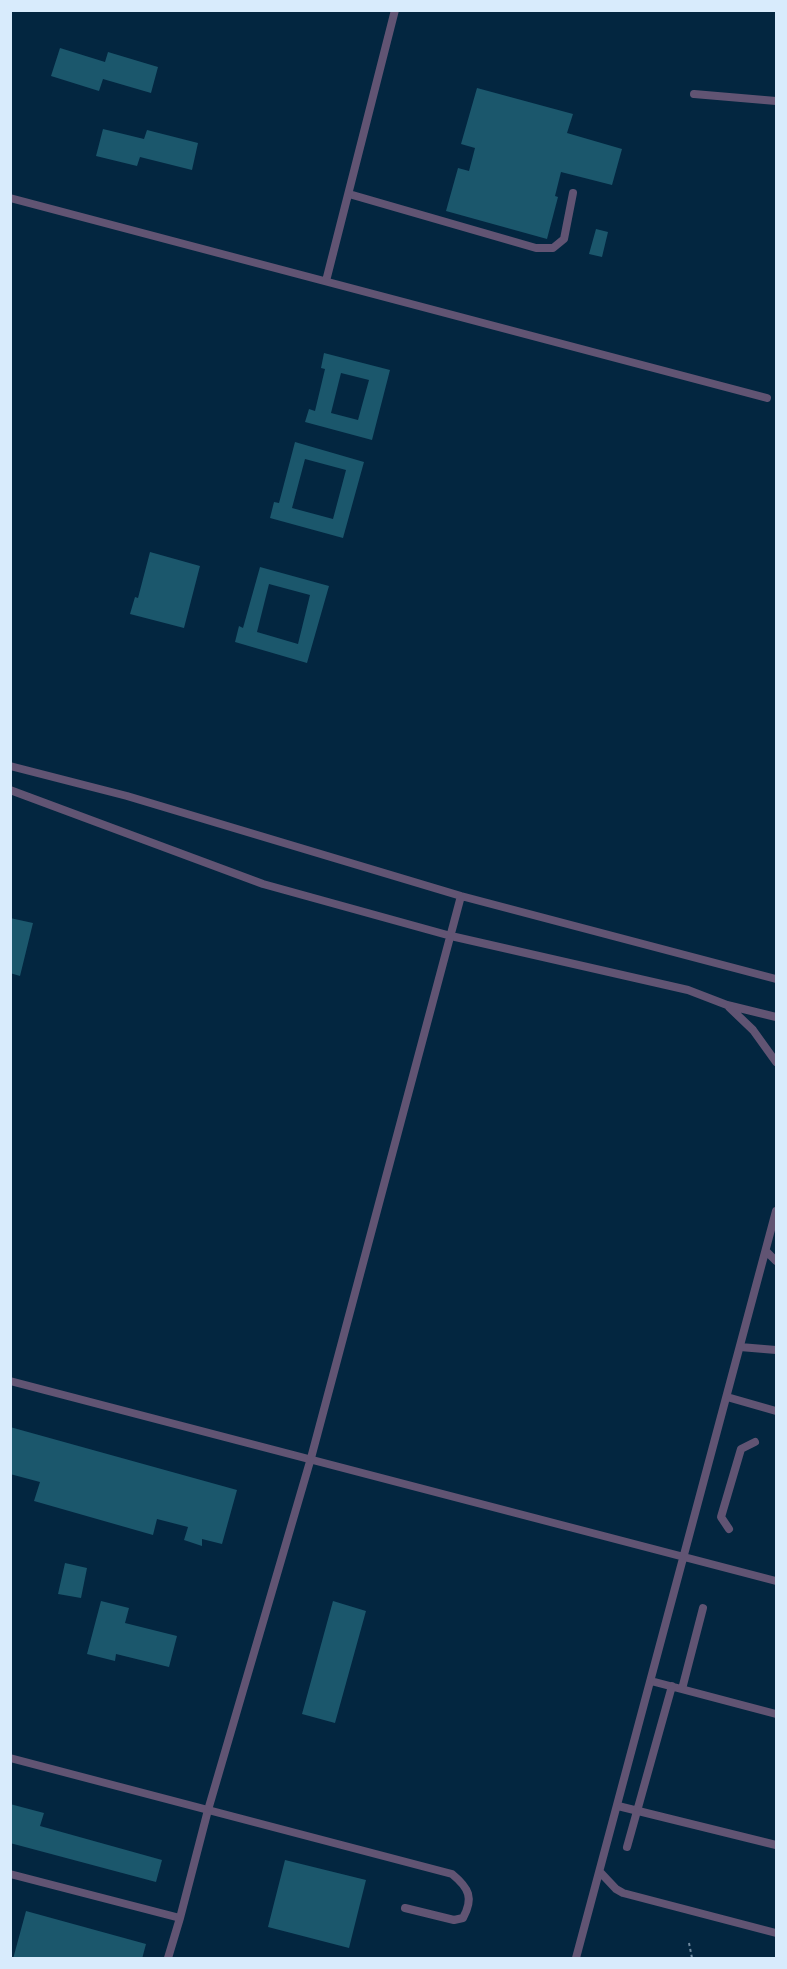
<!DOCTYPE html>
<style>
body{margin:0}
#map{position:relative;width:787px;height:1969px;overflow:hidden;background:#032640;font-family:"Work Sans",sans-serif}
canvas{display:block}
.frame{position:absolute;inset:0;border:12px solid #d8ebfc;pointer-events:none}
</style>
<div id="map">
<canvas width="787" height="1969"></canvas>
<div class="frame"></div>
</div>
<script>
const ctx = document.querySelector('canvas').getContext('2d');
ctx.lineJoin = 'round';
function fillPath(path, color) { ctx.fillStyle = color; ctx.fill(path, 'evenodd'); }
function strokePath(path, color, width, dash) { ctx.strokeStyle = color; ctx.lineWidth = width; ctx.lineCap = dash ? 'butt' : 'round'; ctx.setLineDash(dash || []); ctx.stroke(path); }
const building = new Path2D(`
 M60 48 105 62 108 52 158 67 151 93 103 79 99 91 51 76Z
 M477 88 573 114 567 133 622 149 612 185 561 172 555 196 558 197 547 239 446 211 458 168 469 171 475 148 461 144Z
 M103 129 144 139 147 130 198 143 192 170 140 157 137 166 96 156Z
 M596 229 608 232 602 257 589 254Z
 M324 353 390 370 372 440 305 422 309 409 315 411 325 369 321 368ZM341 373 369 380 358 420 331 413Z
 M295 442 364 462 343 538 270 518 274 502 279 503ZM305 459 346 470 333 519 292 508Z
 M150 552 200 566 184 628 130 614 135 597 138 598Z
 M260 567 329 586 307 663 235 642 239 626 243 628ZM269 584 310 595 298 644 257 632Z
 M10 918 33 923 20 976 10 973Z
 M10 1427 237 1490 222 1544 202 1539V1546L184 1540 188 1527 157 1519 153 1535 34 1501 40 1482 10 1474Z
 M65 1563 87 1568 81 1598 58 1594Z
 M101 1601 129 1608 125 1623 177 1636 169 1667 116 1654 115 1661 87 1654Z
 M333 1601 366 1611 335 1723 302 1714Z
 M10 1804 44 1813 40 1826 162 1860 156 1882 10 1843Z
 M285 1860 366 1880 349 1948 268 1927Z
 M26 1911 146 1944 142 1959H13Z`);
const path = new Path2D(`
 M689 1943 692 1958`);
const lane = new Path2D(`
 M694 94 776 101
 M349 194 536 248H553L564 239 573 193
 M10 198 767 398
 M326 281 395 10
 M10 766 127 796 461 896 776 979
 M10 790 263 884 451 936 688 990 727 1005 776 1017
 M729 1007 753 1030 776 1062
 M766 1251 776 1261
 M740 1347 776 1350
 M10 1381 776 1581
 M727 1397 776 1411
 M729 1529 721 1517 741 1449 755 1442
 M651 1681 776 1714
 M682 1689 703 1608
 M10 1758 452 1874C469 1888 474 1898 463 1918L454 1920 405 1908
 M618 1806 776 1845
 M627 1847 672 1686
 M600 1872 616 1889 623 1893 776 1933
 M10 1874 180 1918 208 1810 311 1458 461 896
 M168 1958 180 1918
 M576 1958 776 1211`);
fillPath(building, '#1b576c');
strokePath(path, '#6f899f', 2, [3, 3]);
strokePath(lane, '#615473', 8);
</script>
